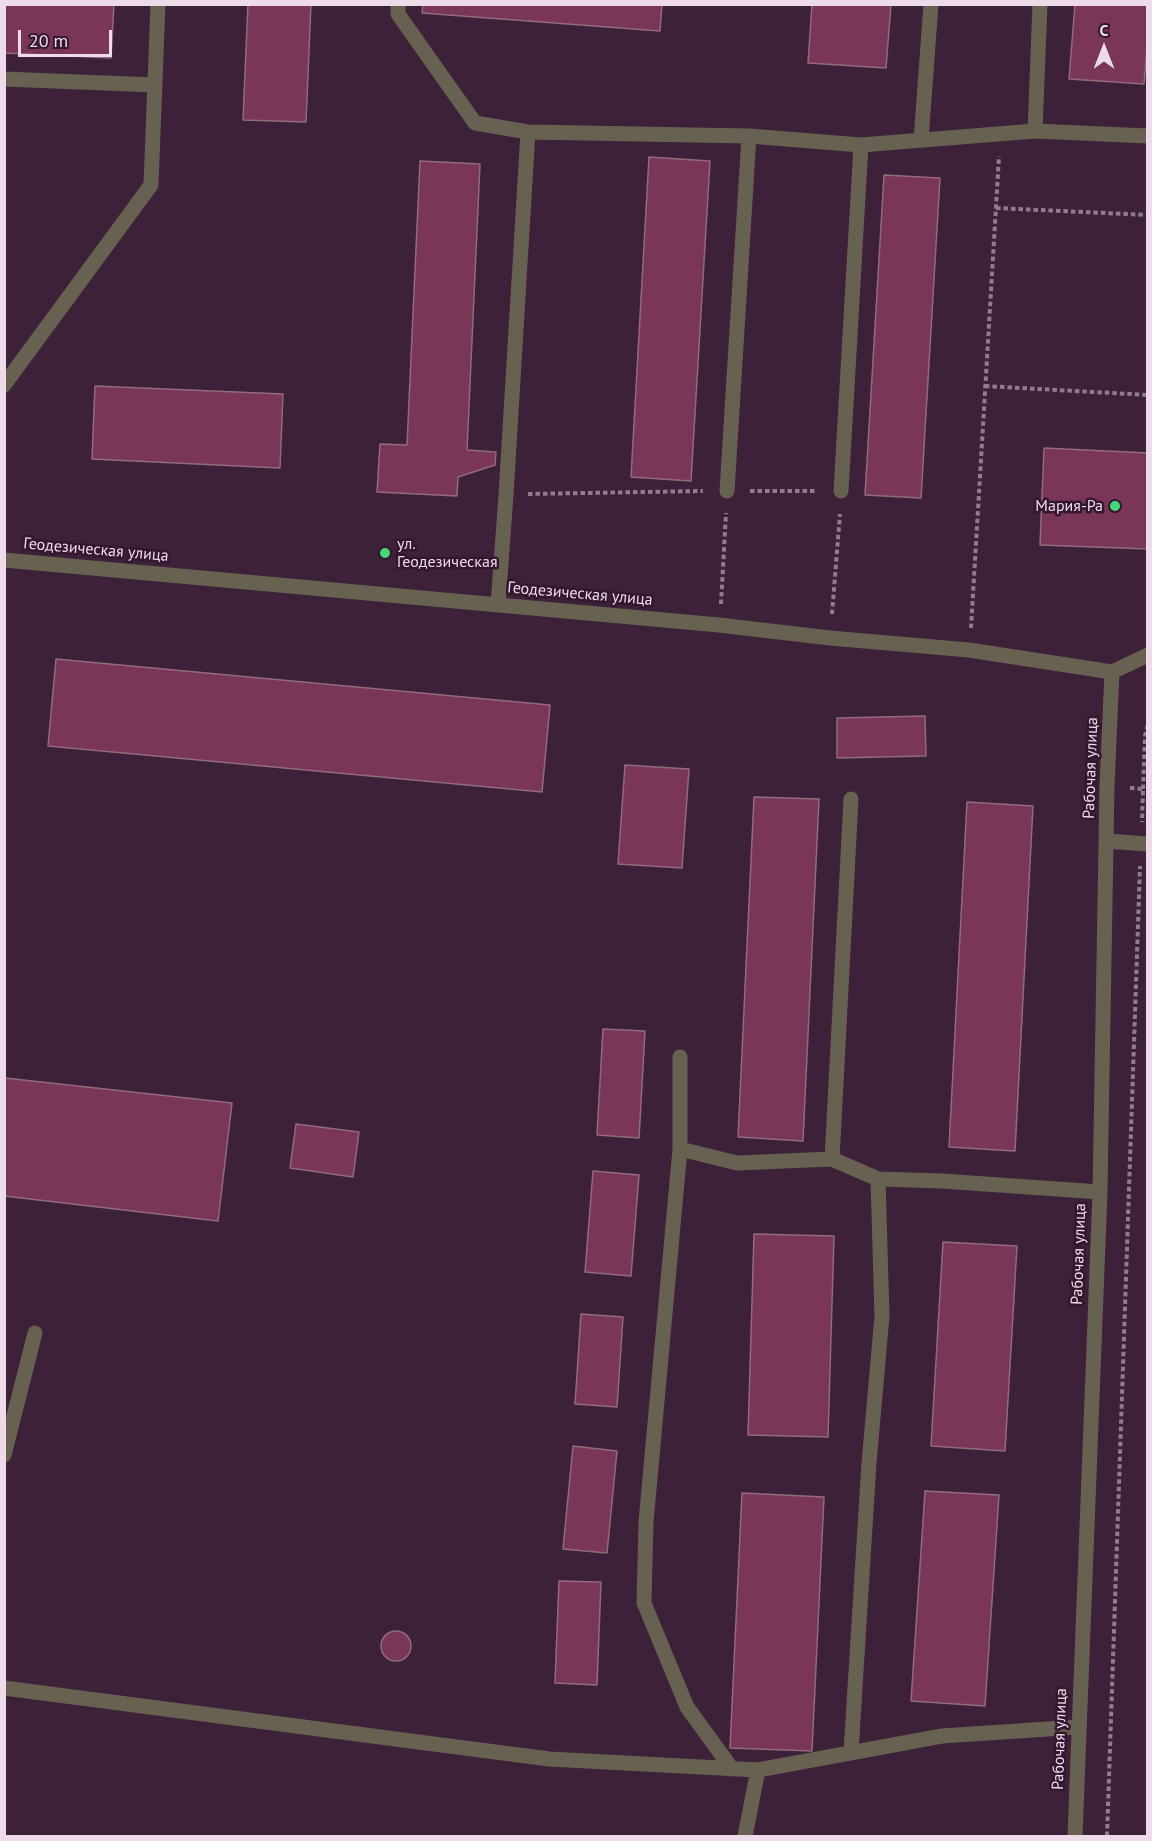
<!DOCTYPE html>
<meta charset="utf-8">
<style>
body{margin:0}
#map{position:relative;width:1152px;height:1841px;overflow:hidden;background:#3c2139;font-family:"PT Sans",sans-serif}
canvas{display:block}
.frame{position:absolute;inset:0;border:6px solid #eedbea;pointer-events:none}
.north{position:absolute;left:1074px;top:18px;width:60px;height:60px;-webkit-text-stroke:4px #32172f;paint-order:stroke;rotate:0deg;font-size:16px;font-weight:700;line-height:24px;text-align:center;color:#eedbea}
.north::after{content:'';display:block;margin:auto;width:21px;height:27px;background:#eedbea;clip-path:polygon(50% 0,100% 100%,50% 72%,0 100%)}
.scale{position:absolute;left:18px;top:30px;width:94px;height:27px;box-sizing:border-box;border:3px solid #eedbea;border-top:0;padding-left:8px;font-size:18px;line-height:21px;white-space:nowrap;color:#eedbea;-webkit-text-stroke:4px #32172f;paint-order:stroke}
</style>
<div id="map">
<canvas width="1152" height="1841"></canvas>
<div class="frame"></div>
<div class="north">С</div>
<div class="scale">20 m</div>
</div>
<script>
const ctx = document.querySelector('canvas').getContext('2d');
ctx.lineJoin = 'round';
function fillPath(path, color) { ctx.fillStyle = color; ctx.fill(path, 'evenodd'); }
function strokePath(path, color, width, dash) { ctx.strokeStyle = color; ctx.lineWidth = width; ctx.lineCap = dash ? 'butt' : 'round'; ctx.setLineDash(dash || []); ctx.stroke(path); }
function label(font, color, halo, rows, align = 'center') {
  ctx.font = font + ' "PT Sans",sans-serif'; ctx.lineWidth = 5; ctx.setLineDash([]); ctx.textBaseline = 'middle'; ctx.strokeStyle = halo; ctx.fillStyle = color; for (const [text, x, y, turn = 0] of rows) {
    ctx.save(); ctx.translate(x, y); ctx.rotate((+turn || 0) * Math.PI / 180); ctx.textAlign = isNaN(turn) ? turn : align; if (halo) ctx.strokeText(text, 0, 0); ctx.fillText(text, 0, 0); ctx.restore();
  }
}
const building = new Path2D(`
 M4 4H114L111 58 4 53Z
 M248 4H311L306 122 243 120Z
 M423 4H662L660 31 422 13Z
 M812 4H891L886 68 808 63Z
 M1075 4H1148V34L1144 84 1069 79Z
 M649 157 710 161 691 481 631 477Z
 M420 161 480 164 467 450 496 452 495 465 458 477 457 496 377 492 380 444 407 445Z
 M884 175 940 178 921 498 865 495Z
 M95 386 283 394 280 468 92 459Z
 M1044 448 1148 453V549L1040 545Z
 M56 659 550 705 542 792 48 746Z
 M925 716 926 756 837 758V718Z
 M625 765 689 769 682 868 618 864Z
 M754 797 819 799 803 1141 738 1137Z
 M967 802 1033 806 1015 1151 949 1147Z
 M603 1029 645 1031 639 1138 597 1135Z
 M5 1078 232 1103 218 1221 4 1196Z
 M296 1124 359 1132 353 1177 290 1168Z
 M593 1171 639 1175 631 1276 585 1272Z
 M754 1234 834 1236 828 1437 748 1435Z
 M943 1242 1017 1246 1005 1451 931 1446Z
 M581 1314 623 1317 617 1407 575 1404Z
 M573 1446 617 1451 607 1553 563 1549Z
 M925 1491 999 1495 985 1706 911 1701Z
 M742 1493 824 1497 812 1751 730 1748Z
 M559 1581 601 1582 597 1685 555 1683Z
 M381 1646a15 15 0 1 1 30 0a15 15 0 1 1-30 0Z`);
const path = new Path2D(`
 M996 208 1148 215
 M985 386 1148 395
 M750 491H817
 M528 494 703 491
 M721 604 726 513
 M832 614 840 514
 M971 628 999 156
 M1130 788 1143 789 1142 822
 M1143 789 1145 736 1148 724
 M1107 1836 1140 866`);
const minor = new Path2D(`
 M398 4V14L475 123 528 132 749 136 861 145 1035 131
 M1040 4 1035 131 1148 136
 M4 79 155 85
 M921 140 931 4
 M4 385 151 185 158 4
 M727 491 749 136
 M841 491 861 145
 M4 560 719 625 830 638 969 650 1112 672 1148 655
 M498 605 506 495 528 132
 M851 799 832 1159 878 1179 882 1316 869 1463 851 1752
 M1107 841 1148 844
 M680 1057V1149L646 1522 644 1603 687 1707 732 1769
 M680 1149 737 1163 832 1159
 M878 1179 942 1181 1100 1192
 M4 1455 35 1333
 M4 1688 549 1759 758 1770 942 1736 1078 1727
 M745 1836 758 1770
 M1075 1836 1100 1192 1107 786 1112 672`);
const markers = [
 [1115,506,6,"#45d77a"],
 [385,553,6,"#45d77a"]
];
const poiNames = [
 ["Мария-Ра",1103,506],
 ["ул.",397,544,"left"],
 ["Геодезическая",397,562,"left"]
];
const streetNames = [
 ["Геодезическая улица",96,550,5],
 ["Геодезическая улица",580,594,5],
 ["Рабочая улица",1091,768,-88],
 ["Рабочая улица",1079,1254,-88],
 ["Рабочая улица",1060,1739,-88]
];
fillPath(building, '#793657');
strokePath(building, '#936b7c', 1.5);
strokePath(path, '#927b8f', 4, [4.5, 3]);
strokePath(minor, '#676151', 15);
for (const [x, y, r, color] of markers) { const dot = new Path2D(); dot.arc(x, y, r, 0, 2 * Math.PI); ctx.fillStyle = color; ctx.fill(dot); strokePath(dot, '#32172f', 2); }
label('16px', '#eedbea', '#32172f', poiNames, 'right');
label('16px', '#eedbea', '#32172f', streetNames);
</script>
